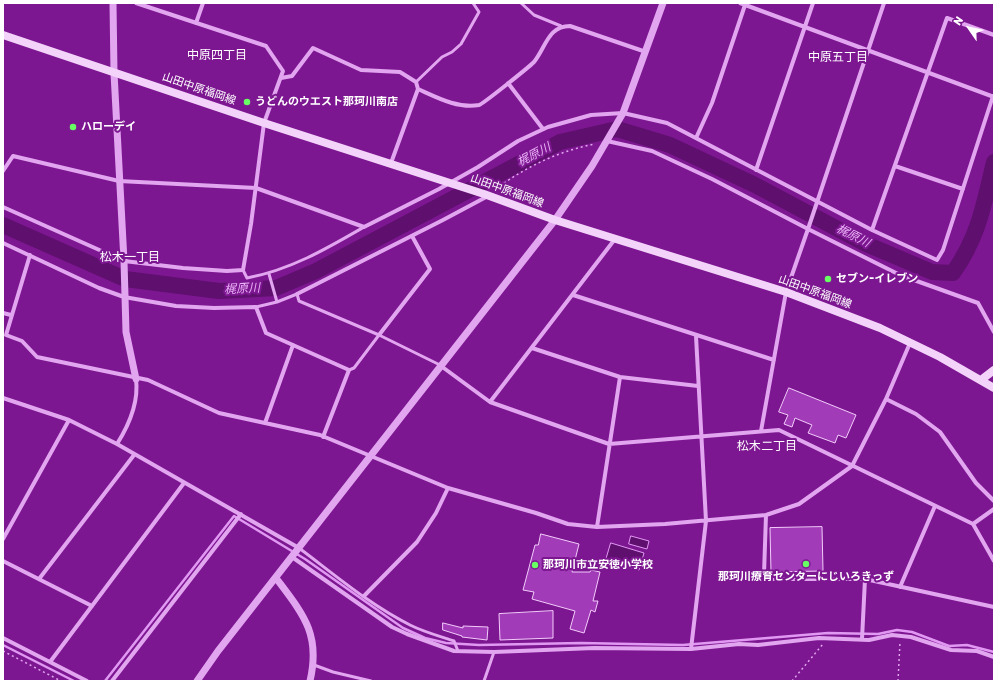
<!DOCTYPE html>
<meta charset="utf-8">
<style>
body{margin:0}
#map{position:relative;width:997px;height:684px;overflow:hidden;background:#7d1791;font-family:Rubik,sans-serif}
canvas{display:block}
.frame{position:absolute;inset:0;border:4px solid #fff;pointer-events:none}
.north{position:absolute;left:949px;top:8px;width:40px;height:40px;-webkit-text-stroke:3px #7d1791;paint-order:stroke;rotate:304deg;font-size:11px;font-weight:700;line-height:16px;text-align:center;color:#fff}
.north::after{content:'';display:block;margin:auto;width:14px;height:18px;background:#fff;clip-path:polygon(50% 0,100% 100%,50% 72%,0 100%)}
</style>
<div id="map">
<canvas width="997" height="684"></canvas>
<div class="frame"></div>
<div class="north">N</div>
</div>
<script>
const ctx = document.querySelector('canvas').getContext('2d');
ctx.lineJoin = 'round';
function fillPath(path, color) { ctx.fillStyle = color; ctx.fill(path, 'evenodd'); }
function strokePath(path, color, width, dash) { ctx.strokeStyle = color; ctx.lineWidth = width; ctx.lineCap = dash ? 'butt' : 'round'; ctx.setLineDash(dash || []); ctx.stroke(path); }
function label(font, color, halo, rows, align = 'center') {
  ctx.font = font + ' Rubik,"Noto Sans JP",sans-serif'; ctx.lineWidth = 4; ctx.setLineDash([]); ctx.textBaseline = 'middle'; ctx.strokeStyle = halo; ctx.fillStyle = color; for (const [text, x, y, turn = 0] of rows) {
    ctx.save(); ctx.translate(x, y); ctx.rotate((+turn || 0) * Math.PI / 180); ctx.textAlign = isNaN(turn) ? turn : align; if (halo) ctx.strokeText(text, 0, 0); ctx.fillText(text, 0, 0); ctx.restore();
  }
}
const water = new Path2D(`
 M631 536 649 541 647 549 629 544Z
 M611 543 644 553 639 570 606 560Z`);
const stream = new Path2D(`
 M3 645 74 681
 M105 681 234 516 305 559 403 628 425 638 446 643 479 645 581 643 683 645 828 633 878 634 897 630 912 632 949 646 967 645 994 652`);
const river = new Path2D(`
 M3 225 125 279 219 291 276 288 316 271 560 142 617 129 670 145 755 185 866 244 932 272 953 273C979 236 984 204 994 162`);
const building = new Path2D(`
 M789 388 856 415 846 438 838 435 835 443 808 433 812 425 795 418 792 427 784 424 788 415 779 412Z
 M822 527 823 571 771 572 770 528Z
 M541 534 579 544 572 572H590L591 570 600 572 593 601H598L595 612 591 610 584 633 570 629 575 611 532 599 534 592 523 590 535 545H538Z
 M553 611V638L500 640 499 614Z
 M443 623 463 628V626L488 627 487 640 462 637V636L443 630Z`);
const path = new Path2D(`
 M496 189C525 167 559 151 595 144
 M3 651 61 681
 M792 681 823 644
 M898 681 900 642`);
const service = new Path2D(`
 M521 3 534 15 561 26
 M416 82 442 57 452 52 461 44 479 12 473 3
 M243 270 247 278C290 270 326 249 364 227
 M269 274 277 302
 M256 307 277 302 297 294 299 301 379 335 440 365
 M349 370 354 368 379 335
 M299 548C335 575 370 605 410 625 424 632 439 636 454 641L458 651
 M314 665 333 672 371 681
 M484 681 494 652`);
const minor = new Path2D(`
 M740 3 994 97
 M884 3 808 229 900 275 978 303 994 332
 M196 23 203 3
 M281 78 292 76 313 48 361 70 400 72 416 82 418 89 391 163
 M508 83 543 129
 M418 89C436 97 458 109 479 105 483 104 529 67 534 62 546 47 548 26 570 26L646 52
 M696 138 712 103 745 5
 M607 141 652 151 712 179 808 229 786 292 761 431
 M895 166 963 189
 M756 170 813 3
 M3 171 13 156 119 181 256 188 364 227 439 189 478 167 518 141 548 127 591 115 623 113 667 123 872 230 937 260 943 250 993 96
 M3 207 124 261 183 268 227 271 243 270 251 224 264 123 283 71 266 46 136 3
 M872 230 947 18 994 35
 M3 243 99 288 124 297 176 306 214 308 256 307 266 333 349 370 323 437
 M30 255 6 335 22 341 37 357 148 380 219 413 320 435 448 488 536 513 568 524 597 527 665 524 766 515 799 504 852 466 886 399 910 343
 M297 294 443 220 488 196
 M573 295 774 360
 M3 313 11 315
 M379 335 430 269 412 236
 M532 348 620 377 698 386
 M441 366 490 402 609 444 779 430 973 524 994 561
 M136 379C139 402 129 425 117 444L299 548
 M3 398 69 420 117 444
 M886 399 916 414 940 432 976 483 994 501
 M490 402 615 239
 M265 423 293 345
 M766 515 764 574 768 579H865L994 607
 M973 524 994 509
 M597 527 620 377
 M3 539 69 420
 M292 557 392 627 407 634 454 651 494 652 594 648 691 649 739 644 758 645 819 638 869 640 892 635 911 637 951 650 977 651 994 657
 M3 561 92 606
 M39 579 134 455
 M900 587 935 506
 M364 596 417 542 436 513 448 488
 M3 638 87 681
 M862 639 865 579
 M691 649 706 521 696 336
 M50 662 184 483
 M112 681 241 514`);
const tertiary = new Path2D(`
 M113 3 114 73 124 261 126 332 136 379
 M276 578C303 614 321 634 310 681
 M197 681 218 651 555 220 592 166 623 113 663 3`);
const secondary = new Path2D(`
 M3 35 264 123 484 194 555 220 786 292 880 328 940 357 994 388
 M981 380 994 370`);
const markers = [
 [247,102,4,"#67ff64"],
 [73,127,4,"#67ff64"],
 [828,279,4,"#67ff64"],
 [806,564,4,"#67ff64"],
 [535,565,4,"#67ff64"]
];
const streetNames = [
 ["山田中原福岡線",199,89,19],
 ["山田中原福岡線",507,191,20],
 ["山田中原福岡線",815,292,20]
];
const poiNames = [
 ["うどんのウエスト那珂川南店",255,102],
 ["ハローデイ",81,127],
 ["セブン-イレブン",836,279],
 ["那珂川市立安徳小学校",543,565],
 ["那珂川療育センターにじいろきっず",806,577,"center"]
];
const neighbourhoodNames = [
 ["中原四丁目",217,56],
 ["中原五丁目",838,58],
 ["松木一丁目",130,258],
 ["松木二丁目",767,447]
];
const waterNames = [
 ["梶原川",534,155,-28],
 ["梶原川",853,236,27],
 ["梶原川",242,289,-3]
];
fillPath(water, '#5f0f6e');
strokePath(water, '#e198f3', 1);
strokePath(stream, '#e198f3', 2.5);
strokePath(river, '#5f0f6e', 16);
fillPath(building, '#a13bb8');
strokePath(building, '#f3ccfb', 1);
strokePath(path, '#e2a5f0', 1.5, [2, 3]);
strokePath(service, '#e2a5f0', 3);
strokePath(minor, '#e2a5f0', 4);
strokePath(tertiary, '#e2a5f0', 7);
strokePath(secondary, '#f4d3fb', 8);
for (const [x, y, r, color] of markers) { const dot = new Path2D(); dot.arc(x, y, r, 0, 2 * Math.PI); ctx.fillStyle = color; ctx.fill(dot); strokePath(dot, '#7d1791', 1.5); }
label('11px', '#fff', '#7d1791', streetNames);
label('bold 11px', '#fff', '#7d1791', poiNames, 'left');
label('12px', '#fff', '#7d1791', neighbourhoodNames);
label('italic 12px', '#eab1f7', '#7d1791', waterNames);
</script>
